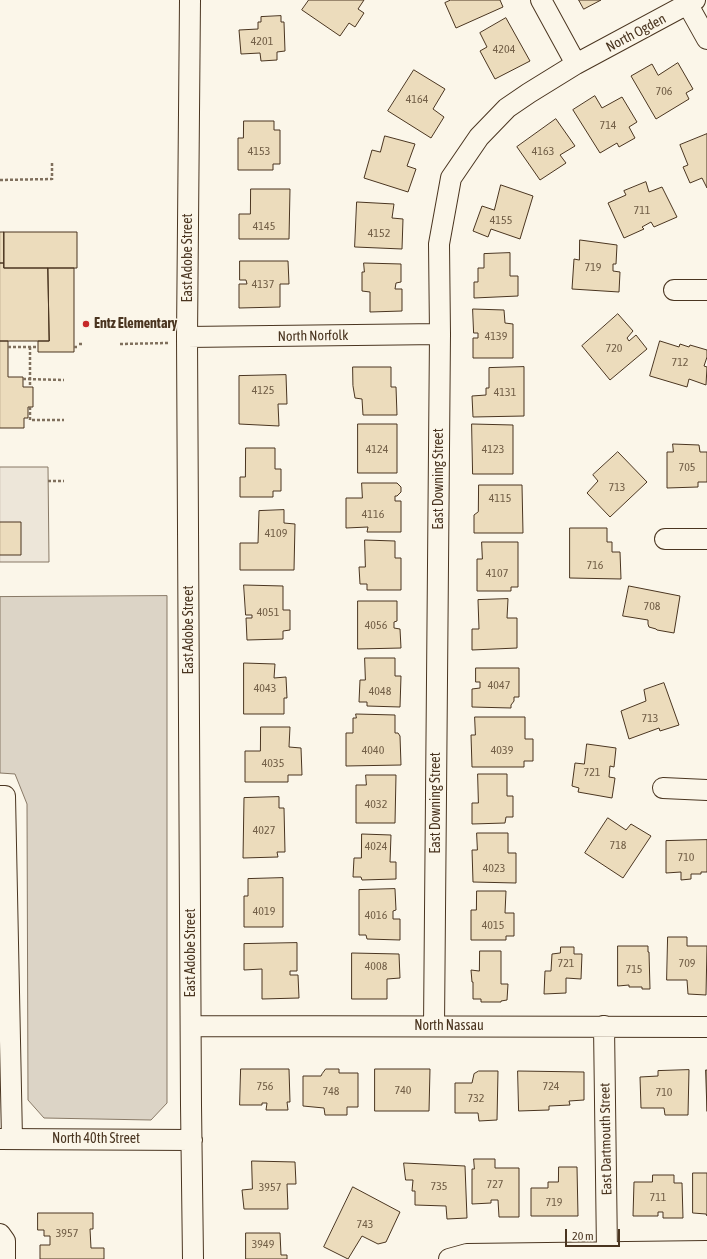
<!DOCTYPE html>
<style>
body{margin:0}
#map{position:relative;width:707px;height:1259px;overflow:hidden;background:#fbf6e9;font-family:"Asap Condensed",sans-serif}
canvas{display:block}
.scale{position:absolute;left:565px;top:1229px;width:55px;height:18px;box-sizing:border-box;border:2px solid #4a3520;border-top:0;padding-left:5px;font-size:12px;line-height:14px;white-space:nowrap;color:#4a3520;-webkit-text-stroke:3px #fbf6e9;paint-order:stroke}
</style>
<div id="map">
<canvas width="707" height="1259"></canvas>
<div class="scale">20 m</div>
</div>
<script>
const ctx = document.querySelector('canvas').getContext('2d');
ctx.lineJoin = 'round';
function fillPath(path, color) { ctx.fillStyle = color; ctx.fill(path, 'evenodd'); }
function strokePath(path, color, width, dash) { ctx.strokeStyle = color; ctx.lineWidth = width; ctx.lineCap = dash ? 'butt' : 'round'; ctx.setLineDash(dash || []); ctx.stroke(path); }
function label(font, color, halo, rows, align = 'center') {
  ctx.font = font + ' "Asap Condensed",sans-serif'; ctx.lineWidth = 3; ctx.setLineDash([]); ctx.textBaseline = 'middle'; ctx.strokeStyle = halo; ctx.fillStyle = color; for (const [text, x, y, turn = 0] of rows) {
    ctx.save(); ctx.translate(x, y); ctx.rotate((+turn || 0) * Math.PI / 180); ctx.textAlign = isNaN(turn) ? turn : align; if (halo) ctx.strokeText(text, 0, 0); ctx.fillText(text, 0, 0); ctx.restore();
  }
}
const green = new Path2D(`
 M0 467H48L49 562H0Z`);
const water = new Path2D(`
 M167 596V1103L151 1120 44 1118 28 1100 27 804 15 774 0 773V597Z`);
const building = new Path2D(`
 M309 0H364L358 9 364 13 355 27 349 23 340 36 302 10Z
 M451 0H500L503 7 456 28 445 3Z
 M579 0H601L584 9Z
 M281 16V22H284L285 51 277 52V60L261 61 260 53 241 54 239 30 258 29V22H261V17Z
 M506 18 530 61 495 79 480 51 487 47 480 33Z
 M678 63 693 89 686 93 689 99 656 119 631 76 652 64 658 75Z
 M414 70 445 89 433 109 444 117 431 138 388 111Z
 M595 96 602 108 622 97 637 122 629 127 635 138 619 147 617 143 600 153 573 110Z
 M556 119 575 146 560 155 566 163 540 180 517 147Z
 M244 121H274V130H280V164H273V170H238V138H243Z
 M707 134V188L702 178 690 183 683 167 688 165 680 145Z
 M385 136 415 144 407 166 416 169 408 192 364 178 372 150 380 152Z
 M646 182 649 192 662 187 677 217 654 227 651 222 642 227 644 229 624 238 608 203 626 195 624 191Z
 M501 185 533 196 520 239 491 229 488 237 473 231 482 206 494 210Z
 M251 189H290L289 239H239V214H250Z
 M357 202 394 204 392 218 403 219 402 249 355 247Z
 M0 232H4V263H0Z
 M4 232H77V268H4Z
 M580 240 617 245 616 264H613V271L620 272 619 292 572 289 574 259 579 260Z
 M510 253V276H518V296L474 298V282H478V268H484V254Z
 M240 261H288L289 284H280V307L239 308V284H247L246 280H240Z
 M0 263H4V268H48L49 341H0Z
 M364 263 401 264V282L396 283 395 289H402V311L370 312V292L362 291V272H364Z
 M48 268H74V352H38V341H49Z
 M473 309 504 310 505 323 513 324V358H473V338H478V333H474Z
 M618 314 633 331 627 338 629 341 636 335 647 349 610 380 582 346Z
 M0 341H8V377H23V387H33V407H28V418H24V428H0Z
 M660 341 679 347 680 344 689 347 690 345 707 350V357L704 366 707 367 706 385 689 379 687 387 650 376Z
 M353 367H391V387H396L397 415H363L362 399 355 398 353 386Z
 M524 367V416L473 417 472 396 486 395V388H489V368Z
 M286 375 287 404H278L279 426 239 424V376Z
 M358 424H397V473H358Z
 M472 424 513 425V474H473Z
 M673 444 699 445 700 452H707V482H698V487L667 488V452H673Z
 M246 448H275V469H281V491H273V497H240V477H245Z
 M618 452 647 482 610 517 587 493 598 481 593 475Z
 M362 483H397L401 487V492L397 496H395V501H401V532H367L368 527 346 528V498H362Z
 M479 485H522L523 533H474V515L478 512Z
 M284 510V523L295 524 294 570H240V543H258L259 511Z
 M0 522H21V555H0Z
 M570 528H607V542H612V552H620L621 579 570 578Z
 M365 540 395 541V558H401V590H367V584H360L359 567H365Z
 M482 542H518V587H511V591H477V559H482Z
 M244 585 283 586V610H290V630L283 631V639L247 640 246 618H252V615H246Z
 M629 586 680 596 674 633 657 630 656 629 649 627 648 624V620L623 616Z
 M508 599 507 618H517V648L472 650V629H479L478 600Z
 M358 601H397V621L394 622V628L400 629 401 648 358 649Z
 M365 658H395V676H401L400 707 367 706V702H359L360 680H365Z
 M244 663 275 664 274 678 286 677 287 698H284V714H244Z
 M476 668H519V697H514V701L511 705V708L472 707V689L480 688V682H476Z
 M664 683 679 725 660 731 659 728 629 739 621 711 646 701 644 690Z
 M356 714 395 715V733H398L400 736 401 765 346 766V733H353V718H356Z
 M475 717H525V739H533V761H524V767H472L471 735H475Z
 M261 727H290L289 747 301 748 302 775H288V782H245V751H260Z
 M587 744 616 748 614 767 610 766 609 777 615 778 612 798 578 792 579 788 572 786 575 763 584 764Z
 M478 774H507V796H513V817H506L505 823 472 824V803H478Z
 M366 775H396L395 823H356V785H366Z
 M279 797V808H284L285 852H277L278 857 243 858 244 798Z
 M608 818 626 830 631 824 651 836 623 878 585 853Z
 M477 833H508V853H516V883L473 882 472 850H477Z
 M362 834 391 835 390 862H396V879L362 880 361 877H353L354 858H361Z
 M707 840V872H701V874H691V879L681 880V872L666 873V841Z
 M283 878V927H244V896H248V879Z
 M395 889 396 910 393 911V919H400V940L367 939 366 935H359V890Z
 M477 891H506L505 913H514V936H506V940H471V910H476Z
 M668 937H687V946H707L706 995 688 994 687 980H667Z
 M297 943V971H290V975H298L299 998 262 999V969L244 970V944Z
 M618 946H648V952H649L650 989H642V987H629V985L618 986Z
 M561 947H574V954H582L581 979 566 978V993L544 994 545 971H551L552 954 560 953Z
 M480 951H501V984H508L507 1000 501 1001V1002H481V999H473V982H472L471 970 479 971Z
 M352 953 399 954 400 978 387 979V999H352Z
 M241 1069H289L290 1102H287L288 1110H266L267 1103H262V1105H240Z
 M326 1069H339V1073H358V1107H347V1115H325L324 1108 303 1106V1076H321L322 1074Z
 M375 1069H430L429 1111H375Z
 M689 1070 688 1115H665L664 1108H641L640 1077 658 1076V1071Z
 M706 1070H707V1111Z
 M479 1071H498L497 1120 479 1121 478 1113H455V1083H472L474 1074Z
 M518 1071 584 1072V1100L569 1101 570 1105 549 1106V1110L519 1111Z
 M474 1159H495V1168H519V1217H499L498 1200H491V1203L472 1204V1169H474Z
 M252 1161 295 1162 296 1184H287L288 1209H244L242 1190 252 1189Z
 M404 1163 465 1166 467 1218 447 1219 446 1206 415 1205V1191H412L413 1180H406Z
 M559 1167H577L578 1216H531V1188H548V1182H558Z
 M693 1173H707V1216L706 1214 693 1213Z
 M653 1175H674V1183H682L683 1218H663V1212H658V1216H633L634 1182H652Z
 M353 1187 400 1212 386 1242 378 1244 362 1236 348 1259 324 1247Z
 M38 1213H93V1229H90L91 1248H104V1259H40V1245H50V1236H44V1230H38Z
 M246 1233H280L281 1255H287V1259H246Z`);
const path = new Path2D(`
 M52 163V180
 M0 180 52 179
 M79 344H84
 M120 344 168 343
 M8 347H38
 M30 347V387
 M74 347H79
 M23 379 64 380
 M30 407V420H64
 M48 481H64`);
const minor = new Path2D(`
 M190 0 187 337 191 1105 193 1259
 M541 0 576 64
 M688 5 707 39
 M674 290H707
 M187 337 440 334
 M665 539H707
 M663 788 707 790
 M0 796H5L12 1139
 M191 1026 707 1027
 M434 1026 440 334 439 244 451 178 479 137 507 108 529 93 576 64 695 0
 M604 1026 607 1252
 M0 1139 192 1140
 M0 1234 5 1241V1259
 M449 1259 467 1254 707 1251`);
const markers = [
 [86,324,4,"#c62828"]
];
const numberNames = [
 ["4201",262,41],
 ["4204",504,49],
 ["706",664,91],
 ["4164",417,99],
 ["714",608,125],
 ["4153",259,151],
 ["4163",543,151],
 ["711",642,210],
 ["4155",501,220],
 ["4145",264,226],
 ["4152",379,233],
 ["719",593,267],
 ["4137",263,284],
 ["4139",496,336],
 ["720",614,348],
 ["712",680,362],
 ["4125",263,390],
 ["4131",505,392],
 ["4124",377,449],
 ["4123",493,449],
 ["705",687,467],
 ["713",617,487],
 ["4115",500,498],
 ["4116",373,514],
 ["4109",276,533],
 ["716",595,565],
 ["4107",497,573],
 ["708",652,606],
 ["4051",268,612],
 ["4056",376,625],
 ["4047",499,685],
 ["4043",265,688],
 ["4048",380,691],
 ["713",650,718],
 ["4040",373,750],
 ["4039",502,750],
 ["4035",273,763],
 ["721",592,772],
 ["4032",376,804],
 ["4027",264,830],
 ["718",618,845],
 ["4024",376,846],
 ["710",686,857],
 ["4023",494,868],
 ["4019",264,911],
 ["4016",376,915],
 ["4015",493,925],
 ["721",566,963],
 ["709",687,963],
 ["4008",376,966],
 ["715",634,969],
 ["756",265,1086],
 ["724",551,1086],
 ["740",403,1090],
 ["748",331,1091],
 ["710",664,1092],
 ["732",476,1098],
 ["727",495,1184],
 ["735",439,1186],
 ["3957",270,1187],
 ["711",658,1197],
 ["719",554,1202],
 ["743",365,1224],
 ["3957",67,1233],
 ["3949",263,1244]
];
const streetNames = [
 ["North Ogden",636,33,-28],
 ["East Adobe Street",188,258,-90],
 ["North Norfolk",313,336,-1],
 ["East Downing Street",439,479,-90],
 ["East Adobe Street",189,630,-90],
 ["East Downing Street",436,803,-90],
 ["East Adobe Street",191,953,-90],
 ["North Nassau",449,1026],
 ["North 40th Street",96,1139],
 ["East Dartmouth Street",606,1139,-91]
];
const poiNames = [
 ["Entz Elementary",94,324]
];
fillPath(green, '#ede6d9');
strokePath(green, '#887966', 1);
fillPath(water, '#dcd4c6');
strokePath(water, '#887966', 1);
fillPath(building, '#ecdcbc');
strokePath(building, '#4a3520', 1);
strokePath(minor, '#4a3520', 22);
strokePath(path, '#7f6f5c', 2.5, [3, 2]);
strokePath(minor, '#fbf6e9', 20);
for (const [x, y, r, color] of markers) { const dot = new Path2D(); dot.arc(x, y, r, 0, 2 * Math.PI); ctx.fillStyle = color; ctx.fill(dot); strokePath(dot, '#fbf6e9', 1.5); }
label('12px', '#725f47', null, numberNames);
label('14px', '#4a3520', '#fbf6e9', streetNames);
label('bold 14px', '#4a3520', '#fbf6e9', poiNames, 'left');
</script>
